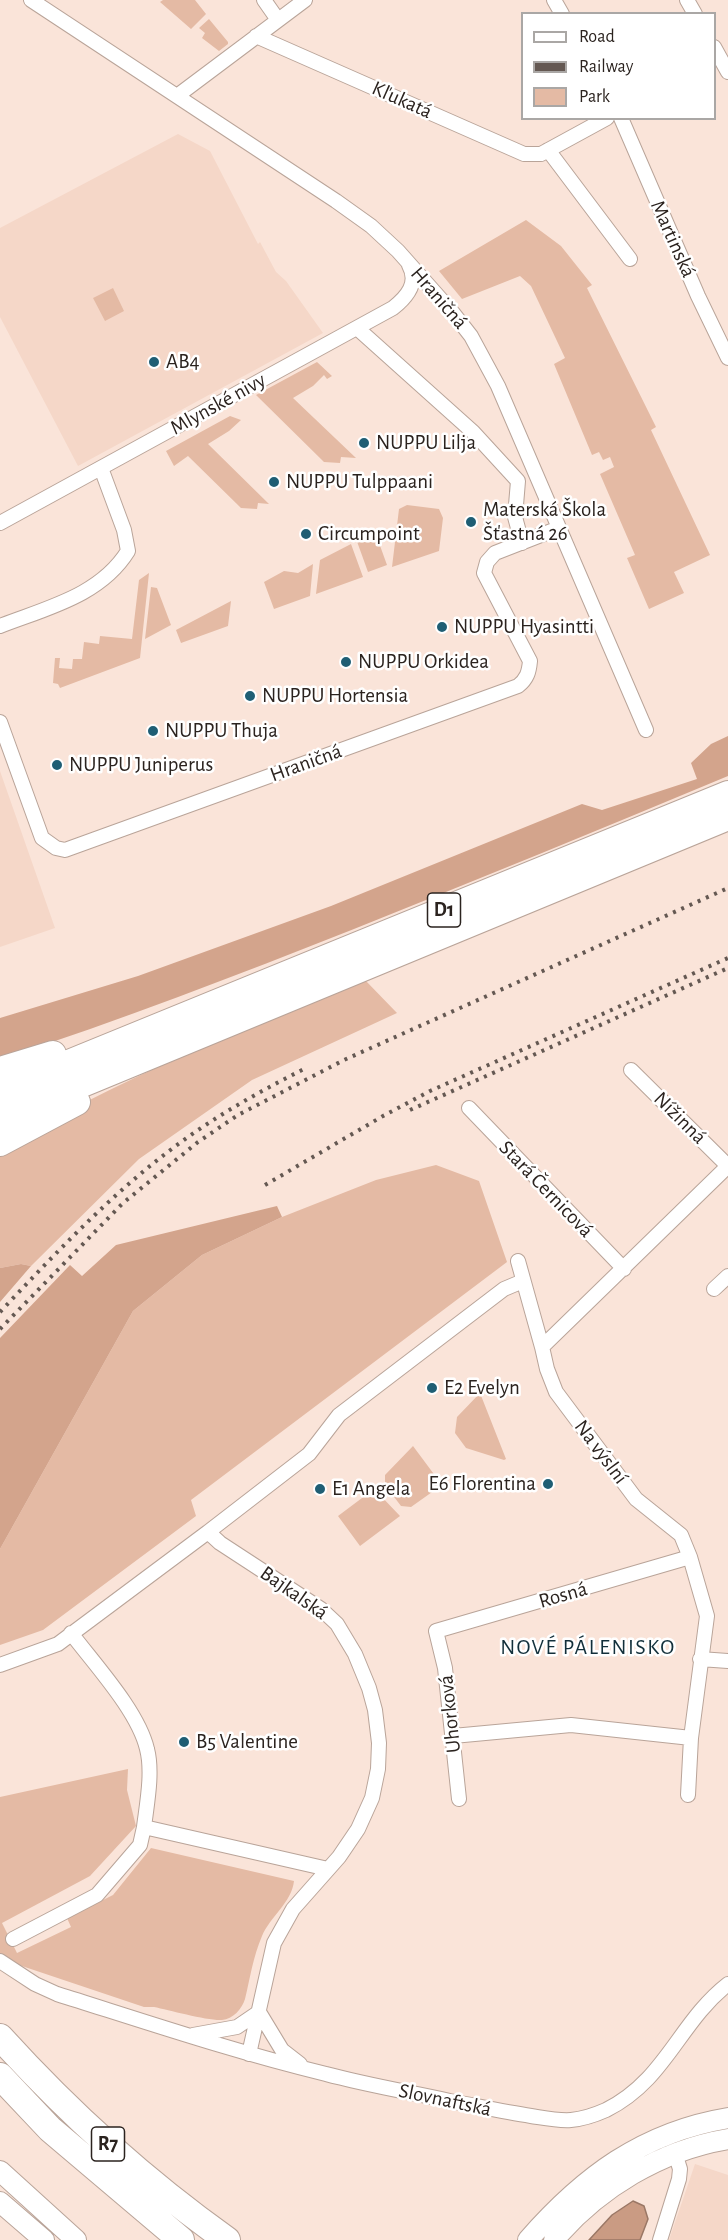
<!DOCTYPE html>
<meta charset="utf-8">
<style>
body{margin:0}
#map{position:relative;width:728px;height:2240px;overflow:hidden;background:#fae4d9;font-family:"Alegreya Sans",sans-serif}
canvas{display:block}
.legend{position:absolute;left:521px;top:12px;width:195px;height:108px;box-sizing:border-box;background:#fff;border:2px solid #aaa7a5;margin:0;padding:8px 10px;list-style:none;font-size:18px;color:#2b231f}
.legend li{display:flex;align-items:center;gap:12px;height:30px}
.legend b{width:30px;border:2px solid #aaa7a5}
</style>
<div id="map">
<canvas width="728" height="2240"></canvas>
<ul class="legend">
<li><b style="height:8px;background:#fff"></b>Road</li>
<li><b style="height:8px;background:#645852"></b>Railway</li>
<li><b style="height:16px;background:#e4baa4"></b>Park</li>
</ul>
</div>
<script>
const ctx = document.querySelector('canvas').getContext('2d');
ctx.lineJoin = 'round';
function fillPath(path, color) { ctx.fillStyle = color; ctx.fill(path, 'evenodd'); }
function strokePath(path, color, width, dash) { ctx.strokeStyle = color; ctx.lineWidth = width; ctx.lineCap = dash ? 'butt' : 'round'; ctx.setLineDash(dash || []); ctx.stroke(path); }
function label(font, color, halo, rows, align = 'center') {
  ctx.font = font + ' "Alegreya Sans",sans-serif'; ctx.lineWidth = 5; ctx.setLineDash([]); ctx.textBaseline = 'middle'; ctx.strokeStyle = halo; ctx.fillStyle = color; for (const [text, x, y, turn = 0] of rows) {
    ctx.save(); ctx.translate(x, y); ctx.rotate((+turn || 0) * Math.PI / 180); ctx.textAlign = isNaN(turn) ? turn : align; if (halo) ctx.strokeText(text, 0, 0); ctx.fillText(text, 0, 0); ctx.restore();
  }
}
const built = new Path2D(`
 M178 134 210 151 258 244 260 242 276 272 286 281 323 333 78 466 0 317V228Z
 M0 771 55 928 0 947Z
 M695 2164 728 2175V2240H669Z`);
const green = new Path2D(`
 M163 0H195L206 14 191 29 160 2Z
 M209 19 228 42V44L219 51 202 38 205 33 199 28Z
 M526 220 561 246 592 285 587 288 656 427 651 430 710 555 674 572 684 593 649 609 627 558 635 555 600 474 614 467 610 457 603 460 599 452 592 455 554 364 565 358 531 286 520 276 462 299 439 271Z
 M113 288 124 311 105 321 93 298Z
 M317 362 332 376 327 379 324 375 313 386 293 398 356 458 341 457 340 463 324 462 256 395Z
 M230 416 241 420 229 431 208 444 269 504 258 503 257 509 241 508 188 456 174 466 166 451Z
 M407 505 439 509 443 518 439 551 392 567 399 509Z
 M374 529 387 565 368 572 355 536Z
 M351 544 363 577 316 594 320 560Z
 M313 564 310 596 274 609 264 582 284 571 298 573Z
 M149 573 140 658 60 688 58 684 53 683 55 658H60L59 668 72 669 73 659H82L84 642 99 644 100 636 132 639 139 580Z
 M151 587 157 588 171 625 145 639Z
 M231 601 228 626 181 643 176 630Z
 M365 980 397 1013 252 1080 139 1159 31 1266 21 1264 0 1268V1151C114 1079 241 1031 365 980Z
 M436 1165 479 1181 507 1262 191 1500 196 1516 43 1630 0 1645V1549L133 1311 202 1255 282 1217 376 1180Z
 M480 1393 506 1459 504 1460 466 1448 455 1433 457 1417Z
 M413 1446 442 1485 411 1507 401 1506 385 1485V1475Z
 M366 1495H380L400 1516 360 1546 338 1516Z
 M128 1769 127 1790 136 1826 90 1876 2 1923 17 1953 71 1927 67 1918 113 1895 151 1848 294 1881C292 1902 270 1917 262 1936 253 1957 250 1978 245 1999 242 2009 233 2019 222 2020 208 2021 169 2010 154 2007H144L4 1960 0 1955V1797Z`);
const forest = new Path2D(`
 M728 736V776C604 828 479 879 354 929 237 975 120 1021 0 1059V1018L138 976 331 906 582 804 602 810 697 779 691 763 711 744Z
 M277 1206 282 1217 202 1255 133 1311 0 1549V1338L70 1265 82 1276 116 1245Z
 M21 1264 31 1266 0 1302V1268Z`);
const water = new Path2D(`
 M633 2201 644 2206 648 2219 640 2240H589L612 2215Z`);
const street = new Path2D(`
 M31 0 336 201 371 226 398 251 453 313 471 336 498 386 646 730
 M264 0 278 20
 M554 0 562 14
 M687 0 695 14
 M256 36 524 154H541L607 118
 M714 47 728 72
 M177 96 305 0
 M621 118 698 296 728 358
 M548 150 630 259
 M357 328 473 432 518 481 515 517 522 543
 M0 523 393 308C407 297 419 283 409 265
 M0 626C46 608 100 596 128 551L124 530 101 468
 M0 722 42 838 56 848 65 850 518 686C527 679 529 672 530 661L484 573 487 562 495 553 559 528
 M631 1070 728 1166
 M469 1108 624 1269
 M518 1261 542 1347
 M714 1289 728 1276
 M208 1532 309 1454 339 1415 504 1289 523 1281
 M71 1633C95 1665 138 1711 147 1749 153 1772 147 1803 144 1827L328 1869
 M700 1659 728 1661
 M0 1665 58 1644 208 1532 220 1543 321 1609 337 1624 355 1654 369 1688 375 1710 379 1743 378 1769 372 1798 358 1829 339 1857 293 1909 274 1943 249 2054
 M453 1736 571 1725 691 1738
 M688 1795 691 1738 707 1616 690 1557 681 1535 636 1499 556 1392 547 1369 542 1347 728 1166
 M459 1799 445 1668 436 1631 690 1557
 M13 1939 97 1895 140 1845 144 1827
 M0 1961 35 1984 57 1994C146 2022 235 2052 326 2074 367 2085 409 2092 450 2101 477 2106 504 2112 531 2116 544 2118 558 2121 571 2120 582 2119 597 2114 606 2110 666 2080 679 2022 728 1984
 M259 2012 282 2050 300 2064
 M193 2035 237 2027 259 2012
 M660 2240 679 2179 680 2169 675 2153`);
const secondary = new Path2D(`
 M0 2171 76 2240
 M0 2202 44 2240
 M528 2240C583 2177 643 2132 728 2118
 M554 2240C598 2188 661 2150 728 2139`);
const highway = new Path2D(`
 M0 1070 53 1054
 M0 1091 728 794
 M0 1118 728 817
 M0 1143 77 1102
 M0 2037C68 2112 144 2181 227 2240
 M0 2076 50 2129 181 2240`);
const rail = new Path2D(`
 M410 1110 728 968
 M265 1185 383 1116 430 1091 728 958
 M0 1312C55 1254 109 1196 173 1148 214 1117 260 1091 306 1068
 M0 1329 123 1203 198 1142 238 1115 344 1060 728 888`);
const markers = [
 [154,362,6,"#1f5e74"],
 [364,443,6,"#1f5e74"],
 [274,482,6,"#1f5e74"],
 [471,522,6,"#1f5e74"],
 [306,534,6,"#1f5e74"],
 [442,627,6,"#1f5e74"],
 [346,662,6,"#1f5e74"],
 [250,696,6,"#1f5e74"],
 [153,731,6,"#1f5e74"],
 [57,765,6,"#1f5e74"],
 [432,1388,6,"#1f5e74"],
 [548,1484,6,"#1f5e74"],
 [320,1489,6,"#1f5e74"],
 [184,1742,6,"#1f5e74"]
];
const shields = [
 [444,910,33],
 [108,2144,33]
];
const shieldNames = [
 ["D1",444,910],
 ["R7",108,2144]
];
const streetNames = [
 ["Kľukatá",402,100,24],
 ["Martinská",673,239,66],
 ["Hraničná",439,298,49],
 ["Mlynské nivy",218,404,-29],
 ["Hraničná",306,763,-20],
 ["Nížinná",680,1118,45],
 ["Stará Černicová",546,1189,46],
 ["Na výslní",601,1452,53],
 ["Bajkalská",294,1593,35],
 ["Rosná",563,1595,-16],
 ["Uhorková",450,1714,-96],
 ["Slovnaftská",445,2100,12]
];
const poiNames = [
 ["AB4",166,362],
 ["NUPPU Lilja",376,443],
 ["NUPPU Tulppaani",286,482],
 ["Materská Škola",483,510],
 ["Šťastná 26",483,534],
 ["Circumpoint",318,534],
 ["NUPPU Hyasintti",454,627],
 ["NUPPU Orkidea",358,662],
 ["NUPPU Hortensia",262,696],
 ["NUPPU Thuja",165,731],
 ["NUPPU Juniperus",69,765],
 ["E2 Evelyn",444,1388],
 ["E6 Florentina",536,1484,"right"],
 ["E1 Angela",332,1489],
 ["B5 Valentine",196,1742]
];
const neighbourhoodNames = [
 ["NOVÉ PÁLENISKO",588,1647]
];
fillPath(built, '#f5d7c8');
fillPath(green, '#e4baa4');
fillPath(forest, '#d3a48c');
fillPath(water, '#ca9b83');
strokePath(water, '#9a7765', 1.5);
strokePath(street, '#b9a499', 16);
strokePath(secondary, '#b9a499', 22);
strokePath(highway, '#b9a499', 28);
strokePath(street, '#fff', 14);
strokePath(secondary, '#fff', 20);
strokePath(highway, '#fff', 26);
strokePath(rail, '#645852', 4, [3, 6]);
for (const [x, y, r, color] of markers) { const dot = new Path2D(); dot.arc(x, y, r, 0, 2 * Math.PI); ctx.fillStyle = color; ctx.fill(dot); strokePath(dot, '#fff', 2); }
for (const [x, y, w] of shields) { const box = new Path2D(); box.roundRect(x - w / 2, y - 17, w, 34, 4.5); ctx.fillStyle = '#fff'; ctx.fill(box); strokePath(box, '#2b231f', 1.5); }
label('bold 20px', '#2b231f', null, shieldNames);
label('21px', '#2b231f', '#fff', streetNames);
label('21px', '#2b231f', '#fff', poiNames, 'left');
ctx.letterSpacing = '1.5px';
label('22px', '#122f3a', '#fff', neighbourhoodNames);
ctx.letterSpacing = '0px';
</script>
